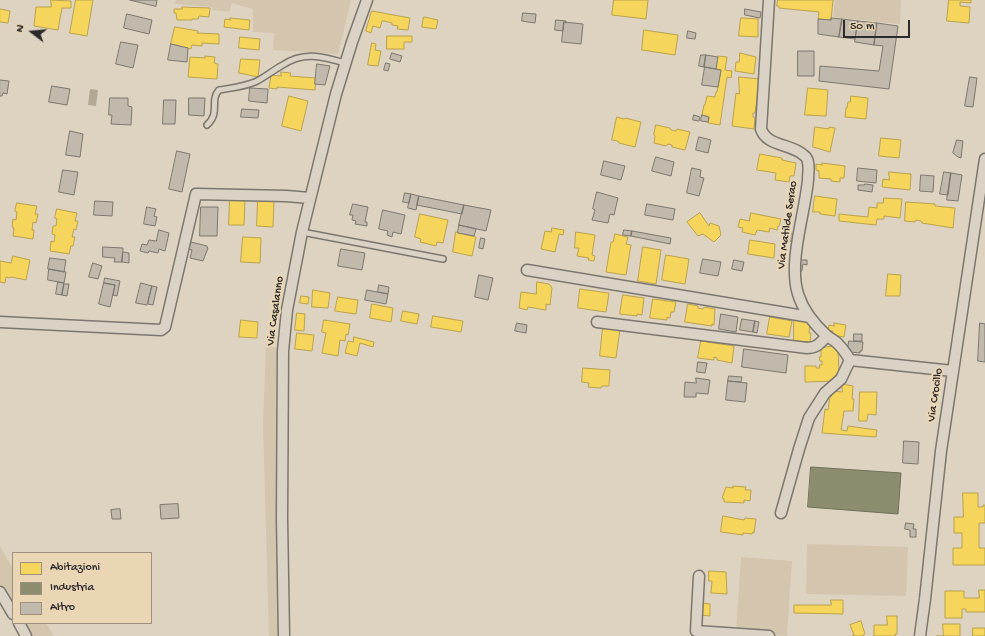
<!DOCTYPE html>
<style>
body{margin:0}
#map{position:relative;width:985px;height:636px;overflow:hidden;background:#ded3c1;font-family:"Gochi Hand",sans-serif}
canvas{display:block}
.legend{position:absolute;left:12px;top:552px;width:140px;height:72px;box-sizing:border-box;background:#ead6b5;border:1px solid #9e927e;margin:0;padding:5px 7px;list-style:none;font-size:12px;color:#2b2b2b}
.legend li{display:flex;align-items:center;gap:8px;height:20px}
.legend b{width:20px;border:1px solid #9e927e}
.north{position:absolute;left:12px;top:12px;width:40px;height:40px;-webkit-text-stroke:3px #ead6b5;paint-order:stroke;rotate:286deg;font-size:11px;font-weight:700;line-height:16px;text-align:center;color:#2b2b2b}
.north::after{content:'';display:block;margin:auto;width:14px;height:18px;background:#2b2b2b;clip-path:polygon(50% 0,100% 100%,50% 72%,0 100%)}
.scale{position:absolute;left:843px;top:20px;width:67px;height:18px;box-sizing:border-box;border:2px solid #2b2b2b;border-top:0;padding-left:5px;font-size:12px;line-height:14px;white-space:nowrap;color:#2b2b2b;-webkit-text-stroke:3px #ead6b5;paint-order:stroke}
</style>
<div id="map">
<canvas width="985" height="636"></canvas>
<ul class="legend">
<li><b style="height:11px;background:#f6d55c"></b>Abitazioni</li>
<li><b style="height:11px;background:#8c8c6e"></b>Industria</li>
<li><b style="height:11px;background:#c1b9ac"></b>Altro</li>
</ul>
<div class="north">N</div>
<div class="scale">50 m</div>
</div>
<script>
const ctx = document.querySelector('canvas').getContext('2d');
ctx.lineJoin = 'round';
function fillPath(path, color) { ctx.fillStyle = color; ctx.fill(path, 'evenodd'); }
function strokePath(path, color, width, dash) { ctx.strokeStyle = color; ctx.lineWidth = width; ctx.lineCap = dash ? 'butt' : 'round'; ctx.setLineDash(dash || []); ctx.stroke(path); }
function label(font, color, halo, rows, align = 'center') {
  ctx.font = font + ' "Gochi Hand",sans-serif'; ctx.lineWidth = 4; ctx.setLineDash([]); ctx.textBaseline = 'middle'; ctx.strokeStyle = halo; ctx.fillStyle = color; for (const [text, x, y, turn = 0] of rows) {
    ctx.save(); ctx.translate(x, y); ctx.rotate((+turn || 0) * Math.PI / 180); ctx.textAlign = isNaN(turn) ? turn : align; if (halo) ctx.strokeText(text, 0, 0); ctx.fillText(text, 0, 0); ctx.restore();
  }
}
const green = new Path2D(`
 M176 0H351L338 55 326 53 273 50 274 33 253 32V9L232 3 229 12 213 10 212 7 175 4Z
 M835 0H901L900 24 833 17Z
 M266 347H279L280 636H269L263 426Z
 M807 544 908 547 906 596 806 594Z
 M0 546 13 569V606L0 585Z
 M741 557 792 561 787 636 736 632Z
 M24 623H46L54 636H32Z`);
const water = new Path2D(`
 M90 89 98 90 96 106 88 105Z`);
const homes = new Path2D(`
 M51 0 71 1V8H62L58 30 34 26 36 7H51Z
 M76 0H93L87 36 70 33Z
 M614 0H648L646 19 612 15Z
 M778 0H833L831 20 818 19 819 12 779 8V6H777Z
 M949 0H971V3L960 2V6L970 7 969 23 947 21Z
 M182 7 210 8 209 17 199 16 198 19H192V20H177L176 13H174V9H182Z
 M0 9 10 11 8 23 0 22Z
 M372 11 410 18 408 30 397 29 398 26 392 25V23L384 21H382L380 28 373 26 371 33 366 31Z
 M424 17 438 20 436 29 422 27Z
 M230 18 250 20 249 30 224 27 225 19 230 20Z
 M741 18 758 19V37L739 36Z
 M175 27 198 31 197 33 219 34V44L202 43V46L192 45 191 49 171 44Z
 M644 30 678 35 675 55 642 50Z
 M387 36H412V42H404V49H387Z
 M240 37 260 39 259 50 239 48Z
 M372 43 376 44 375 50 381 51 378 66 368 65Z
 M740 53 756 57 754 74 735 71 736 62H739Z
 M205 56 215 57 214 63 218 64 217 79 188 77 190 57 205 58Z
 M718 56 727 57 725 70 732 71 731 78 727 77 720 125 708 123 709 117 702 115 704 105H705L707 96 715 97 716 92H717L721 70 716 69Z
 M241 59 260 60 258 77 239 73Z
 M281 72 291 73 290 76 316 78 315 90 277 87V89L269 88 271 75 281 76Z
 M739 77 760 79 755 113H753V117L755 118 754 129 732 126 736 93 739 94Z
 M808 88 828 90 826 116 805 115Z
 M289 96 308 101 301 131 282 126Z
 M851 96 868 98 866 119 845 117 846 108H847L848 102H850Z
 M617 117 624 119 625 118 641 122 635 147 619 143 618 141 612 140Z
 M656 125 670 128 671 130 676 131 677 129 690 132 685 150 672 147V145L668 144 666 146 654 143 655 136 654 135Z
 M815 127 829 129V127L835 128 830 152 813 147Z
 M881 138 901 140 899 158 879 156Z
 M760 154 782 158V160L796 163 794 176H790L789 182 775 180 776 173 757 170Z
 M822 163 845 166 844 178H840V182L831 181V179L819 178V171L816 170V164L822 165Z
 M889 172 911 174 910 190 882 187 883 179 889 180Z
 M815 196 837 199 835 216 820 214V212H813Z
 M230 198 245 199 244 225H229Z
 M884 198 902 199 900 218 884 216V219H877L876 225 839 221V214L868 217 869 207 877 208V203H883Z
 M258 199H274L273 227 257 226Z
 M906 202 935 204V206L955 208 953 228 922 223 921 221 916 220 915 222 905 221Z
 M17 203 37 206 35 214H38L36 223 33 222 32 230H34L33 239 13 236 14 228 12 227 13 219 16 220 17 212 15 211Z
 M57 209 77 213 75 221H78L76 230 74 229 72 237H75L73 246H71L69 254 50 251 51 241 54 242 55 235 52 234 53 226H56L57 219 55 218Z
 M700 213 709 226 710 223 719 226 721 235 714 242 703 234 698 236 687 222Z
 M751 213 781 219 779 226H778L777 230 770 228 769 232 757 230 755 235 742 232 743 228 738 227 740 219 749 221Z
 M420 214 448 220 443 243 437 242 436 246 420 242 421 239 415 237Z
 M552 228 564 230 563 235 559 234 555 252 541 249 545 231 551 232Z
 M456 232 476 237 472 256 453 252Z
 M576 232 595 235 592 255 595 256 594 261 588 260 589 258 577 256 579 248H575Z
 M615 234 628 237 626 244 631 245 626 275 606 272 611 242H613Z
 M243 237 261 238 260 263 241 262Z
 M750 240 775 244 774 258 748 254Z
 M643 247 661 250 656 284 638 281Z
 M666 255 689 259 685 284 662 280Z
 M13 256 30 260 26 280 11 277 10 278 6 277 5 283 0 282V261L11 263Z
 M888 274 901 275 900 296H886Z
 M537 282 549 284 552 288 550 305 546 304V310L528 307 527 310 519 308 521 292 536 294Z
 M580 289 609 293 606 312 578 308Z
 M313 290 330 293 328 308 312 307Z
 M623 295 644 298 642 315 637 314V316L620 314Z
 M301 296 309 297 308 304 300 303Z
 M338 297 358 300 356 314 335 311Z
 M653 299 676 302 674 312H671L670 318 667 317V320L650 318Z
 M372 304 393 308 391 322 370 318Z
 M688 304 698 306V308L703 309 704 307 715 309 714 325 712 324V326L685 322Z
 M403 311 419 314 417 324 401 321Z
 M297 313 305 314 304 331 295 330Z
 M433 316 463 321 461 332 431 327Z
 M770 317 792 321 789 337 767 334Z
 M794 319 810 321 809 333H811L810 342 794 341Z
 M241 320 258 322 257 338 239 337Z
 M324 320 350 324 348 335 346 334 345 341 340 340 338 356 322 353 326 333 322 332Z
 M834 323 846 325 844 337 832 335 833 331 828 330 829 325 834 326Z
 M603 327 620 329 616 358 600 356Z
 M297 333 314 335 312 351 295 349Z
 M354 337 374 342 373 347 360 343 357 356 345 353 348 341 353 342Z
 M701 341 734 346 732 363 717 360V358L714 357V360L698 358Z
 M838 346 839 374H836L837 381 805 382V366H816V368H820L819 365H822V361H820L819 357H821V348Z
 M583 368 610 370 609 386H602L601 388 588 387 589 383 582 382Z
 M842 384 853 386 852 399H854L853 411H844L841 430 847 431 848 426 877 430 876 437 822 433 825 409 828 410 830 397H831L832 391 842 392Z
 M860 392H877L876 415 868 414 867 421H859Z
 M733 486 746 487 745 490H751L750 501 744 500V503L724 502V499L722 498 726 487 733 488Z
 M963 493H978V507H983V505H985V523H979V548H985V565H953V548H962V533H954V517H963Z
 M723 516 744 520 745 518 756 519 754 533 753 532 752 534 743 533V535L721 532Z
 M709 571 726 572 727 594 711 593 712 581H709Z
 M979 590H985V612H966V609H962V618H945V591H964V598H979Z
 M831 600H843V614L794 613V605H831Z
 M701 603 710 604V616L700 615Z
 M887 616H897V634H895V636H874V625H887Z
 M861 621 865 634 863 635V636H852L854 635 850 625Z
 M943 624H960V636H936H943Z
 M973 628H985V636H973Z`);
const industry = new Path2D(`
 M811 467 901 473 898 514 808 507Z`);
const building = new Path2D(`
 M130 0H157L156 6Z
 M745 9 761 12 760 18 745 15Z
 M523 13 536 14 535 23 522 21Z
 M127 14 152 20 149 34 124 28Z
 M831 18 842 19 839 37 818 34V19L831 20Z
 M842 19 858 21 855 39 839 37Z
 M556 20 566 21V23L564 22 563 31 555 30Z
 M858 21 877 23 874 45 855 42Z
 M564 22 583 24 581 44 562 42Z
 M877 23 898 26 889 89 819 81 820 66 879 71 883 46 874 45Z
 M688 31 696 33 695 39 687 38Z
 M121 42 138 45 133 68 116 64Z
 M171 44 188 48 187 62 168 60Z
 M798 51H814V76H798Z
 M392 53 402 56 400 62 390 59Z
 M701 55H706L704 67 699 66Z
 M706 55 718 57 716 69 704 67Z
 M386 63 390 64 388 71 384 70Z
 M317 64 330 66 325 85 315 84Z
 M705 67 721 70 718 87 702 85Z
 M970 77 977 78 973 107 965 106Z
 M0 80 9 81 7 94 3 93 2 96H0Z
 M52 86 70 89 67 105 49 102Z
 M250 88 268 89 267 103 249 101Z
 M110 98H128V106L132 107 131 125 111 124 112 115H109Z
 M189 98H205L204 116 189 115Z
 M164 100H176L175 124H163Z
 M242 109 259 110 258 118 241 117Z
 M694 115 700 117 699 121 693 120Z
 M702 115 709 117 708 122 701 121Z
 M70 131 83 134 80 157 66 155Z
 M699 137 711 140 708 153 696 150Z
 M957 140 963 141 961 158 958 157 953 153Z
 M177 151 190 154 182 192 169 189Z
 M656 157 674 162 671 176 652 171Z
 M604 161 625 166 621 180 601 175Z
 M692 168 701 170 700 177 704 178 699 196 687 193Z
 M858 168 877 170 876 183 857 181Z
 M63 170 78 172 74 195 59 192Z
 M944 172 951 173 948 195 940 194Z
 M951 173 962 175 958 201 947 200Z
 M921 175 934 176 933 192 920 191Z
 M865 184 873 185 872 192 858 190V185H864Z
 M597 192 618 198 614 215 610 214 608 223 592 220 595 210 593 209Z
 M405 193 411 194 409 203 403 202Z
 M411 194 419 196 416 210 408 208Z
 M419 196 464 205 462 214 417 205Z
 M95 201 113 202 112 216 94 215Z
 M353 204 368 207 365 222H367V226L355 224 356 221 352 220 353 215H350Z
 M647 204 675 209 673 220 645 215Z
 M464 205 491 210 486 231 459 225Z
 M147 207 156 209 154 216 157 217 155 226 144 224Z
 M201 207H218L217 236H200Z
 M383 210 405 215 401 234 393 232 392 237 387 235 388 231 379 229Z
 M459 225 476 229 474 236 458 233Z
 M159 230 169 233 165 251 159 249 158 253 149 251 148 253 140 251 142 244 147 245 149 240 156 241Z
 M624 230 632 231 631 236 623 235Z
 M632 231 671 238 670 244 631 236Z
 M785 233 795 234 794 242 784 240Z
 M481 238 485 239 483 249 479 248Z
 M191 242 207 246V247L208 248 203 261 190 258 192 250 189 249Z
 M103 247 123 248 122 262H114L115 258 103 257Z
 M341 249 365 253 362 270 338 266Z
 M123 252 129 253V263L122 262Z
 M50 258 66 260 64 272 48 269Z
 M703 259 721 262 718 276 700 273Z
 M734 260 744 262 742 271 732 269Z
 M799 260H807V265L803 264 802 271H799Z
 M93 263 102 266 98 279 89 277Z
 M49 269 66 272 64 283 48 280Z
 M479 275 493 278 488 300 475 297Z
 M105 278 120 281 117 296 113 295 115 285 104 283Z
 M58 282 64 283 62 295 56 294Z
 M104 283 115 285 110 307 99 304Z
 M141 283 152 286 147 305 136 303Z
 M64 284H69L67 296 62 295Z
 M379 285 389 287 388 294 378 292Z
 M152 286 157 287 153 305 148 304Z
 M367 290 388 294 386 304 365 300Z
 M721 314 738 317 736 332 719 329Z
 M742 319 755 321 753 332 740 330Z
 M755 321 759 322 757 333 753 332Z
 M517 323 527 325 526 333 515 331Z
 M980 323 985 324V362L978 361Z
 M854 334H862V341H854Z
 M849 341 863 342 862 351H860V353L850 352 851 351 848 350Z
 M744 349 788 355 786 373 742 367Z
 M698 362 707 363 705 373 697 372Z
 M729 376 742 377 741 382 728 381Z
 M696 378 710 380 708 394 696 393V397H684L685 382 696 383Z
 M728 381 747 383 745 402 726 400Z
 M904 441 919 442 918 464 903 463Z
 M178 504 179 518 161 519 160 505Z
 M120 509 121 519H112L111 510Z
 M906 523 914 524 913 529H916V537H910V530L905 529Z`);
const service = new Path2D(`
 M207 125C221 112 209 101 219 90 231 88 243 87 255 82 264 78 272 71 281 66 303 51 321 56 345 63
 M302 232 443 259`);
const minor = new Path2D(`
 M769 0 761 129C766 145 788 144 801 153 803 155 806 156 807 159 810 165 808 173 808 180 805 213 788 262 798 294 803 310 815 325 827 336 831 339 836 341 839 345 843 349 847 355 850 360L953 371
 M527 270 810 317
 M0 322 161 330 165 327 196 194 286 196 310 198
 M597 322 807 348C817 348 820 343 827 336
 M781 513 799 449 809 418 825 393 841 379 850 360
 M699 576 696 631 769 636
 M0 592 13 614
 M19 623 26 636
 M284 636 282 518 283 351 287 310 302 232 336 94 352 42 367 0
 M920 636 925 599 941 451 985 159`);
const streetNames = [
 ["Via Matilde Serao",788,225,-82],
 ["Via Casalanno",276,311,-82],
 ["Via Crocillo",936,395,-82]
];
fillPath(green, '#d4c5ae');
fillPath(water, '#b3a894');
fillPath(homes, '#f6d55c');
strokePath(homes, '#b9a24d', 1);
fillPath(industry, '#8c8c6e');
strokePath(industry, '#6f6f5a', 1);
fillPath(building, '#c1b9ac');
strokePath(building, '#7c776e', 1);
strokePath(service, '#7c776e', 8);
strokePath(minor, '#7c776e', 13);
strokePath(service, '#dad2c5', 5);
strokePath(minor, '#dad2c5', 10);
label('12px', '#2b2b2b', '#ead6b5', streetNames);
</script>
